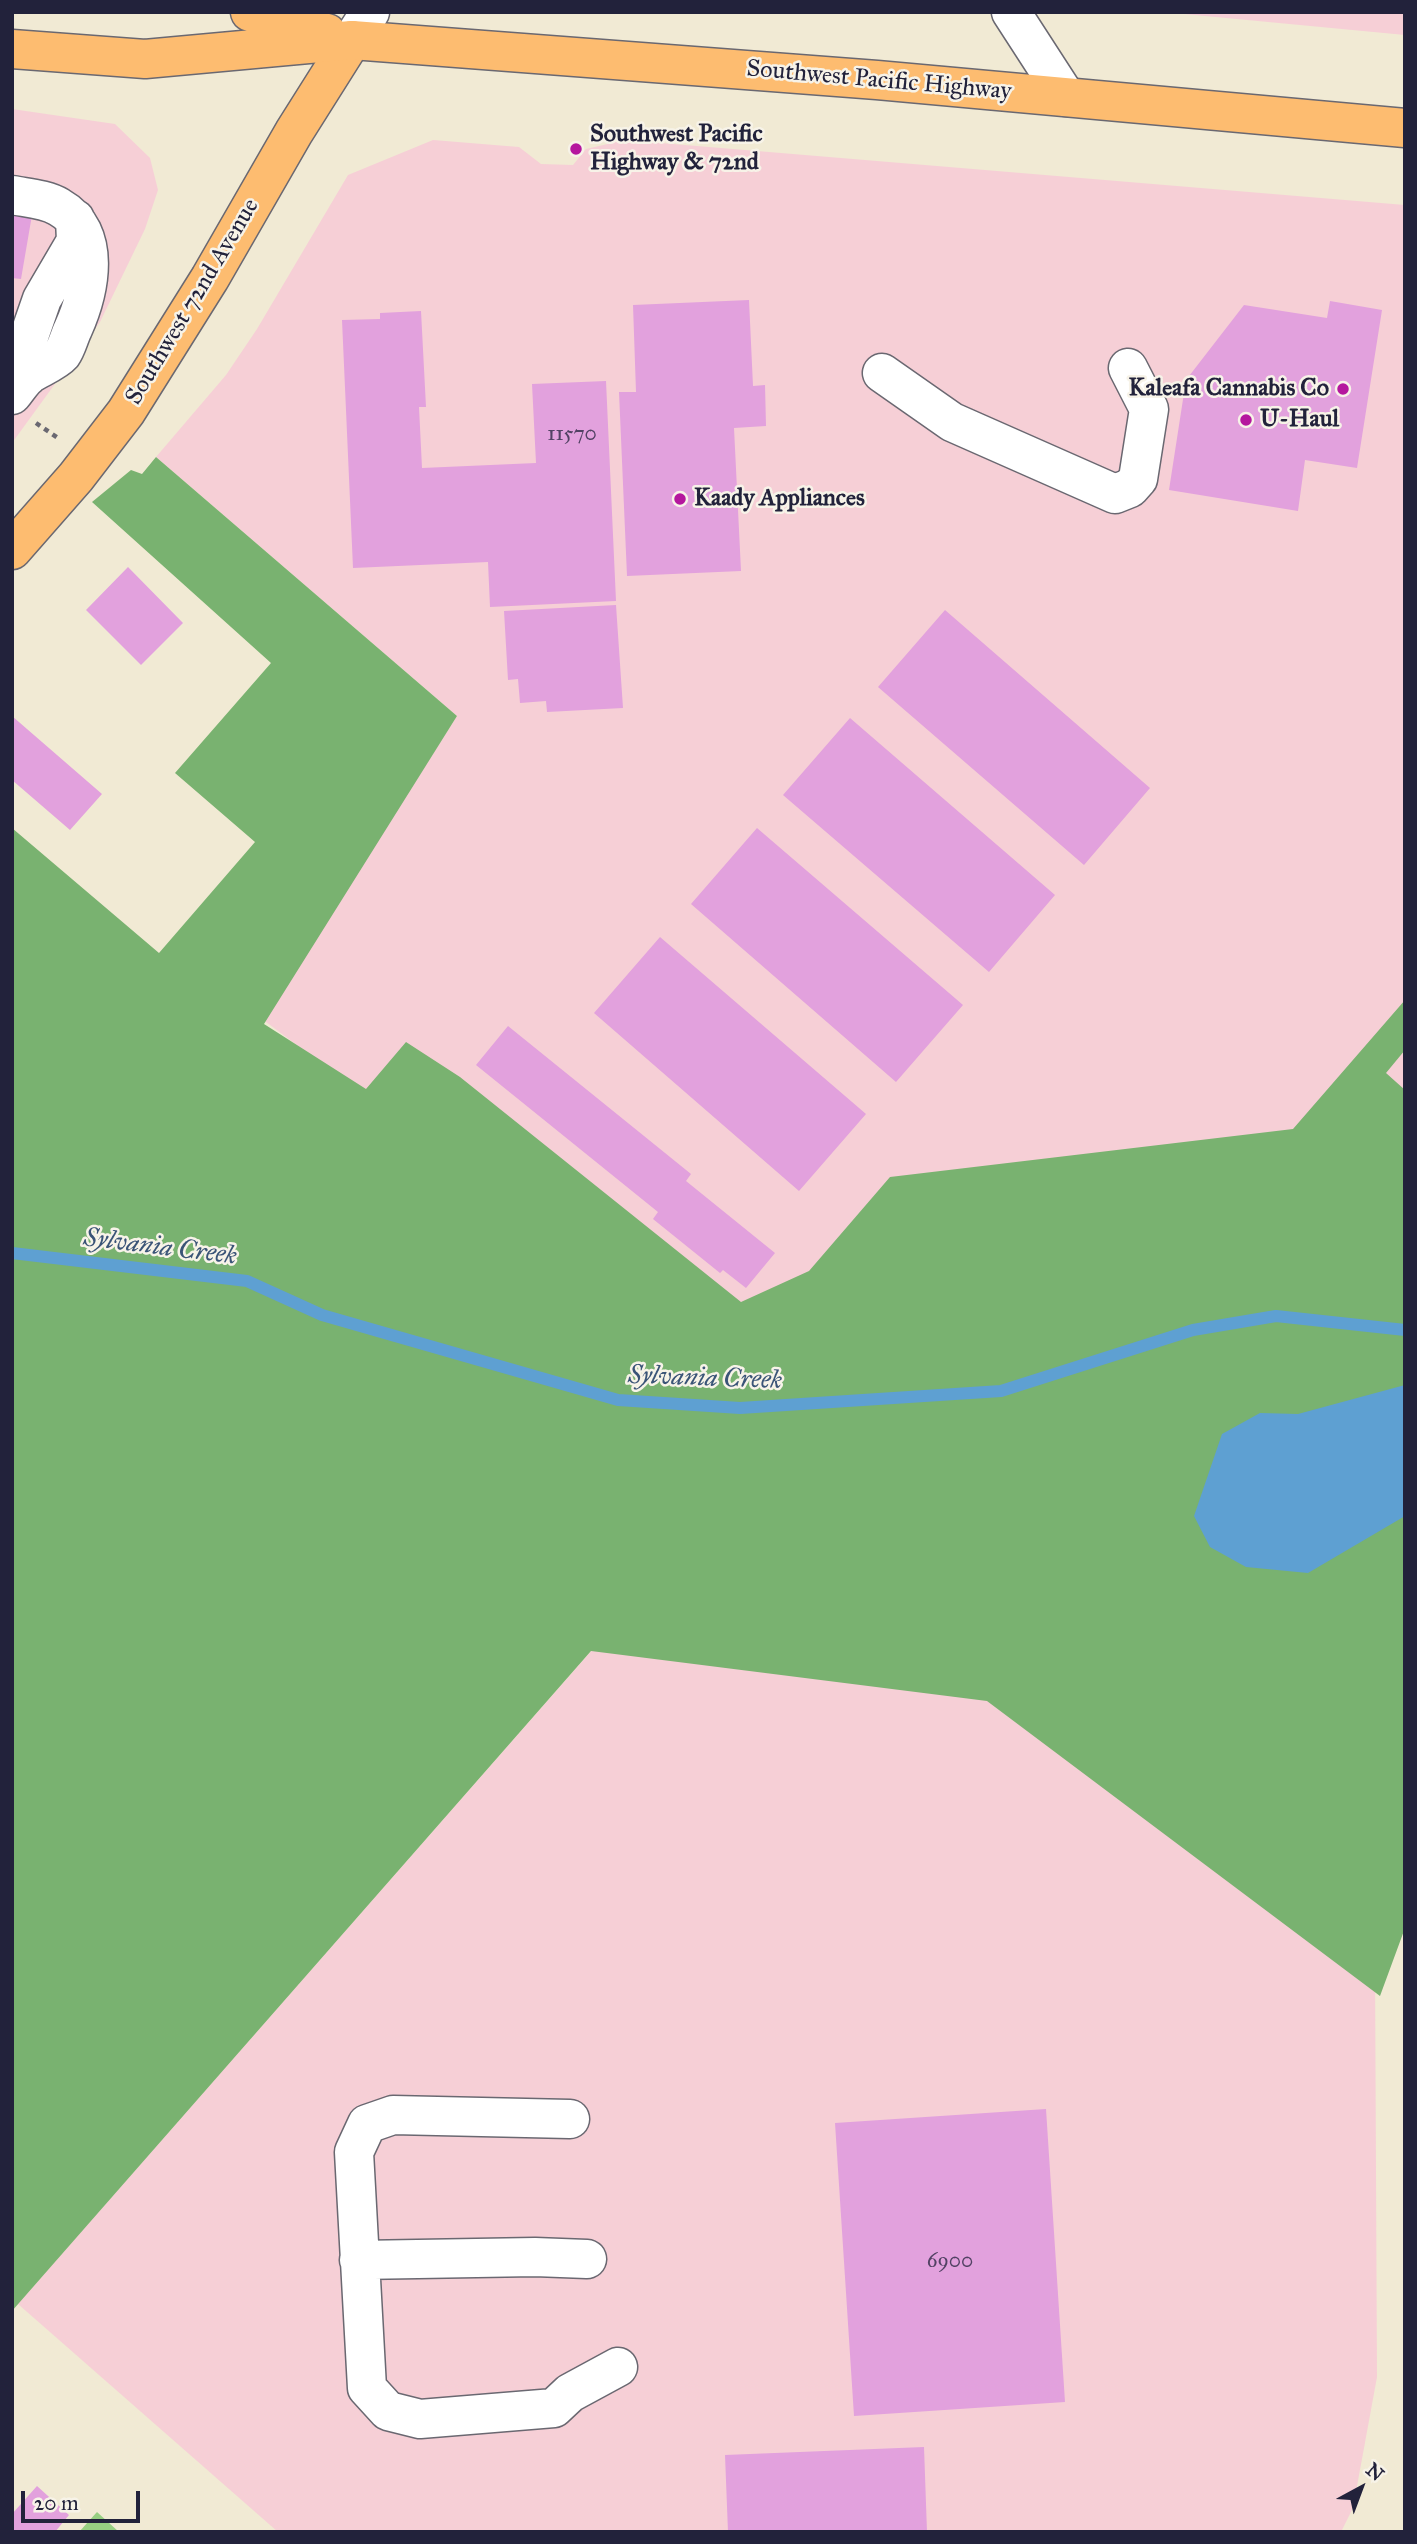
<!DOCTYPE html>
<style>
body{margin:0}
#map{position:relative;width:1417px;height:2544px;overflow:hidden;background:#f1ead4;font-family:"IM FELL Great Primer",serif}
canvas{display:block}
.frame{position:absolute;inset:0;border:14px solid #22223b;pointer-events:none}
.north{position:absolute;left:1326px;top:2453px;width:70px;height:70px;-webkit-text-stroke:5px #f7f3e8;paint-order:stroke;rotate:41deg;font-size:19px;font-weight:700;line-height:28px;text-align:center;color:#22223b}
.north::after{content:'';display:block;margin:auto;width:24px;height:32px;background:#22223b;clip-path:polygon(50% 0,100% 100%,50% 72%,0 100%)}
.scale{position:absolute;left:21px;top:2491px;width:119px;height:32px;box-sizing:border-box;border:4px solid #22223b;border-top:0;padding-left:9px;font-size:21px;line-height:24px;white-space:nowrap;color:#22223b;-webkit-text-stroke:5px #f7f3e8;paint-order:stroke}
</style>
<div id="map">
<canvas width="1417" height="2544"></canvas>
<div class="frame"></div>
<div class="north">N</div>
<div class="scale">20 m</div>
</div>
<script>
const ctx = document.querySelector('canvas').getContext('2d');
ctx.lineJoin = 'round';
function fillPath(path, color) { ctx.fillStyle = color; ctx.fill(path, 'evenodd'); }
function strokePath(path, color, width, dash) { ctx.strokeStyle = color; ctx.lineWidth = width; ctx.lineCap = dash ? 'butt' : 'round'; ctx.setLineDash(dash || []); ctx.stroke(path); }
function label(font, color, halo, rows, align = 'center') {
  ctx.font = font + ' "IM FELL Great Primer",serif'; ctx.lineWidth = 5; ctx.setLineDash([]); ctx.textBaseline = 'middle'; ctx.strokeStyle = halo; ctx.fillStyle = color; for (const [text, x, y, turn = 0] of rows) {
    ctx.save(); ctx.translate(x, y); ctx.rotate((+turn || 0) * Math.PI / 180); ctx.textAlign = isNaN(turn) ? turn : align; if (halo) ctx.strokeText(text, 0, 0); ctx.fillText(text, 0, 0); ctx.restore();
  }
}
const built = new Path2D(`
 M1163 12H1405V35Z
 M12 109 115 124 150 158 158 190 145 229 100 322 12 443Z
 M433 140 519 147 541 164 573 165 586 149 625 140 1405 205V1094L1299 1133 740 1308 365 1096 262 1019 457 716 156 457 226 375 257 329 348 175Z
 M615 1624 1037 1670 1375 1965 1377 2377 1353 2508 1341 2532H278L18 2304Z`);
const green = new Path2D(`
 M97 2512 119 2532H79Z`);
const forest = new Path2D(`
 M156 457 457 716 264 1024 366 1089 406 1042 460 1077 741 1302 809 1271 890 1177 1293 1129 1405 1000V1050L1386 1073 1405 1090V1928L1380 1996 987 1701 591 1651 12 2311V828L159 953 255 842 175 773 271 663 92 502 131 470 142 474Z`);
const water = new Path2D(`
 M1405 1385V1516L1308 1573 1246 1567 1210 1547 1194 1516 1222 1434 1260 1413 1298 1414Z`);
const stream = new Path2D(`
 M12 1253 247 1281 322 1315 618 1400 740 1408 1001 1391 1193 1330 1276 1316 1405 1330`);
const building = new Path2D(`
 M12 211 32 215 21 279 12 278Z
 M749 300 753 386 765 385 766 426 734 428 741 571 627 576 619 392H636L633 305Z
 M1330 301 1382 310 1357 468 1305 460 1298 511 1169 490 1186 380 1244 305 1327 318Z
 M421 311 426 407H419L422 468 536 463 532 384 606 381 616 601 490 607 488 562 353 568 342 320 380 319V313Z
 M128 567 183 623 141 665 86 610Z
 M616 605 623 708 547 712 546 701 520 703 518 679 508 680 504 611Z
 M945 610 1150 788 1084 865 878 687Z
 M12 716 102 794 70 830 12 780Z
 M850 718 1055 895 989 972 783 795Z
 M757 828 963 1005 896 1082 691 904Z
 M660 937 866 1114 799 1191 594 1013Z
 M508 1026 691 1174 686 1181 775 1253 746 1288 723 1270 720 1273 653 1219 658 1212 476 1065Z
 M1046 2109 1065 2402 854 2416 835 2123Z
 M924 2447 927 2532H728L725 2455Z
 M37 2486 69 2515 55 2532H12V2514Z`);
const path = new Path2D(`
 M36 423 58 438`);
const minor = new Path2D(`
 M1011 12 1066 97
 M352 40 370 12
 M12 195C27 198 46 199 59 207 103 232 90 291 73 329 69 337 67 347 62 354 55 362 39 368 30 374 23 379 18 388 12 395
 M882 373 952 422 1115 494 1130 488 1138 479 1149 409 1128 368
 M27 377 26 345 42 299 76 241 75 219
 M570 2119 393 2115 367 2124 354 2152 367 2388 388 2411 420 2419 554 2408 570 2393 618 2367
 M359 2260 535 2257 587 2259`);
const major = new Path2D(`
 M12 550 76 477 126 412 210 278 294 132 352 40`);
const highway = new Path2D(`
 M250 12 327 33
 M12 49 145 59 352 40 877 80 1405 128`);
const markers = [
 [576,149,7,"#b5179e"],
 [1343,389,7,"#b5179e"],
 [1246,420,7,"#b5179e"],
 [680,499,7,"#b5179e"]
];
const numberNames = [
 ["11570",572,435],
 ["6900",950,2262]
];
const streetNames = [
 ["Southwest Pacific Highway",879,81,5],
 ["Southwest 72nd Avenue",193,302,-59]
];
const poiNames = [
 ["Southwest Pacific",590,135],
 ["Highway & 72nd",590,163],
 ["Kaleafa Cannabis Co",1329,389,"right"],
 ["U-Haul",1260,420],
 ["Kaady Appliances",694,499]
];
const waterNames = [
 ["Sylvania Creek",160,1248,7],
 ["Sylvania Creek",705,1379,2]
];
fillPath(built, '#f6cfd6');
fillPath(green, '#97cf82');
fillPath(forest, '#79b270');
fillPath(water, '#5ea0d2');
strokePath(stream, '#5ea0d2', 12);
fillPath(building, '#e2a1dd');
strokePath(minor, '#6a6871', 41);
strokePath(major, '#6a6871', 41);
strokePath(highway, '#6a6871', 41);
strokePath(path, '#6a6871', 4.5, [5, 5]);
strokePath(minor, '#fff', 38);
strokePath(major, '#fdbc70', 38);
strokePath(highway, '#fdbc70', 38);
for (const [x, y, r, color] of markers) { const dot = new Path2D(); dot.arc(x, y, r, 0, 2 * Math.PI); ctx.fillStyle = color; ctx.fill(dot); strokePath(dot, '#f7f3e8', 2.5); }
label('21px', '#524264', null, numberNames);
label('24px', '#22223b', '#f7f3e8', streetNames);
label('bold 24px', '#22223b', '#f7f3e8', poiNames, 'left');
label('italic 26px', '#3a5477', '#f7f3e8', waterNames);
</script>
